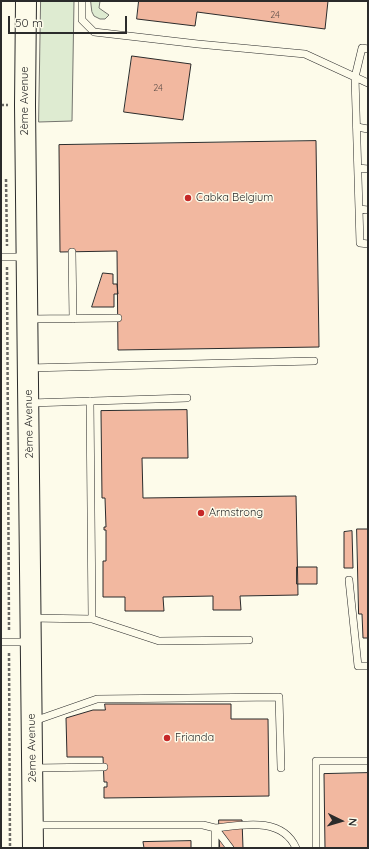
<!DOCTYPE html>
<meta charset="utf-8">
<style>
body{margin:0}
#map{position:relative;width:369px;height:849px;overflow:hidden;background:#fdfbea;font-family:Quicksand,sans-serif}
canvas{display:block}
.frame{position:absolute;inset:0;border:2px solid #2b2b2b;pointer-events:none}
.north{position:absolute;left:321px;top:801px;width:40px;height:40px;-webkit-text-stroke:3px #fdfbea;paint-order:stroke;rotate:95deg;font-size:11px;font-weight:700;line-height:16px;text-align:center;color:#2b2b2b}
.north::after{content:'';display:block;margin:auto;width:14px;height:18px;background:#2b2b2b;clip-path:polygon(50% 0,100% 100%,50% 72%,0 100%)}
.scale{position:absolute;left:8px;top:16px;width:119px;height:18px;box-sizing:border-box;border:2px solid #2b2b2b;border-top:0;padding-left:5px;font-size:12px;line-height:14px;white-space:nowrap;color:#2b2b2b;-webkit-text-stroke:3px #fdfbea;paint-order:stroke}
</style>
<div id="map">
<canvas width="369" height="849"></canvas>
<div class="frame"></div>
<div class="north">N</div>
<div class="scale">50 m</div>
</div>
<script>
const ctx = document.querySelector('canvas').getContext('2d');
ctx.lineJoin = 'round';
function fillPath(path, color) { ctx.fillStyle = color; ctx.fill(path, 'evenodd'); }
function strokePath(path, color, width, dash) { ctx.strokeStyle = color; ctx.lineWidth = width; ctx.lineCap = dash ? 'butt' : 'round'; ctx.setLineDash(dash || []); ctx.stroke(path); }
function label(font, color, halo, rows, align = 'center') {
  ctx.font = font + ' Quicksand,sans-serif'; ctx.lineWidth = 3; ctx.setLineDash([]); ctx.textBaseline = 'middle'; ctx.strokeStyle = halo; ctx.fillStyle = color; for (const [text, x, y, turn = 0] of rows) {
    ctx.save(); ctx.translate(x, y); ctx.rotate((+turn || 0) * Math.PI / 180); ctx.textAlign = isNaN(turn) ? turn : align; if (halo) ctx.strokeText(text, 0, 0); ctx.fillText(text, 0, 0); ctx.restore();
  }
}
const green = new Path2D(`
 M41 1H74L72 121 39 122Z
 M91 1H100L99 8 109 15 105 19H100L94 16 92 12Z`);
const building = new Path2D(`
 M139 1H328L325 29 197 12 195 26 137 19Z
 M132 56 191 64 183 120 124 112Z
 M316 141 319 347 118 350 117 251 60 252 59 145Z
 M103 273 113 274V284H117L118 294H114V307H92Z
 M187 410 188 458H142L143 498 296 496 298 595 240 596 241 610H213V596L163 597 164 611H125V597H103V561H106V530H104V527H106L105 498H102L101 411Z
 M357 529H368V638H363L362 614H359Z
 M352 531 353 568H344V532Z
 M297 567H317V584H297Z
 M105 704H231V719H268L269 796 104 798V787H107V782H104L103 757H67L66 718 93 710H105Z
 M368 773V848H325L324 774Z
 M219 820H242L243 848H220Z
 M191 841V848H144L143 842Z`);
const path = new Path2D(`
 M1 105H8
 M6 179 7 246
 M7 267 9 630
 M9 653 10 848`);
const lane = new Path2D(`
 M82 1V20L94 32 198 44 305 54 368 83
 M368 49 362 48 355 77 360 243 368 244
 M357 127 368 129
 M358 168 368 169
 M359 209 368 210
 M72 252 73 319
 M1 257H25
 M28 319 118 318
 M28 368 314 361
 M90 401 92 619
 M30 403 187 398
 M349 580 358 666H368
 M31 618 92 619 159 641 249 640
 M1 642H29
 M34 721 97 699 279 697 281 768
 M34 768 104 767
 M33 825H203L215 828V848
 M230 848 215 828C242 825 282 816 296 848
 M316 848V761H368`);
const secondary = new Path2D(`
 M26 1 25 105 33 848`);
const markers = [
 [188,198,4,"#c62828"],
 [201,513,4,"#c62828"],
 [167,738,4,"#c62828"]
];
const numberNames = [
 ["24",275,15],
 ["24",158,88]
];
const streetNames = [
 ["2ème Avenue",25,101,-90],
 ["2ème Avenue",29,424,-91],
 ["2ème Avenue",32,748,-91]
];
const poiNames = [
 ["Cabka Belgium",196,198],
 ["Armstrong",209,513],
 ["Frianda",175,738]
];
fillPath(green, '#deebd1');
strokePath(green, '#74746e', 1);
fillPath(building, '#f2b8a0');
strokePath(building, '#2b2b2b', 1);
strokePath(lane, '#2b2b2b', 8);
strokePath(secondary, '#2b2b2b', 22);
strokePath(path, '#6a6964', 2.5, [3, 2]);
strokePath(lane, '#fdfbea', 7);
strokePath(secondary, '#fdfbea', 20);
for (const [x, y, r, color] of markers) { const dot = new Path2D(); dot.arc(x, y, r, 0, 2 * Math.PI); ctx.fillStyle = color; ctx.fill(dot); strokePath(dot, '#fdfbea', 1.5); }
label('9px', '#5d4e48', null, numberNames);
label('11px', '#2b2b2b', '#fdfbea', streetNames);
label('11px', '#2b2b2b', '#fdfbea', poiNames, 'left');
</script>
